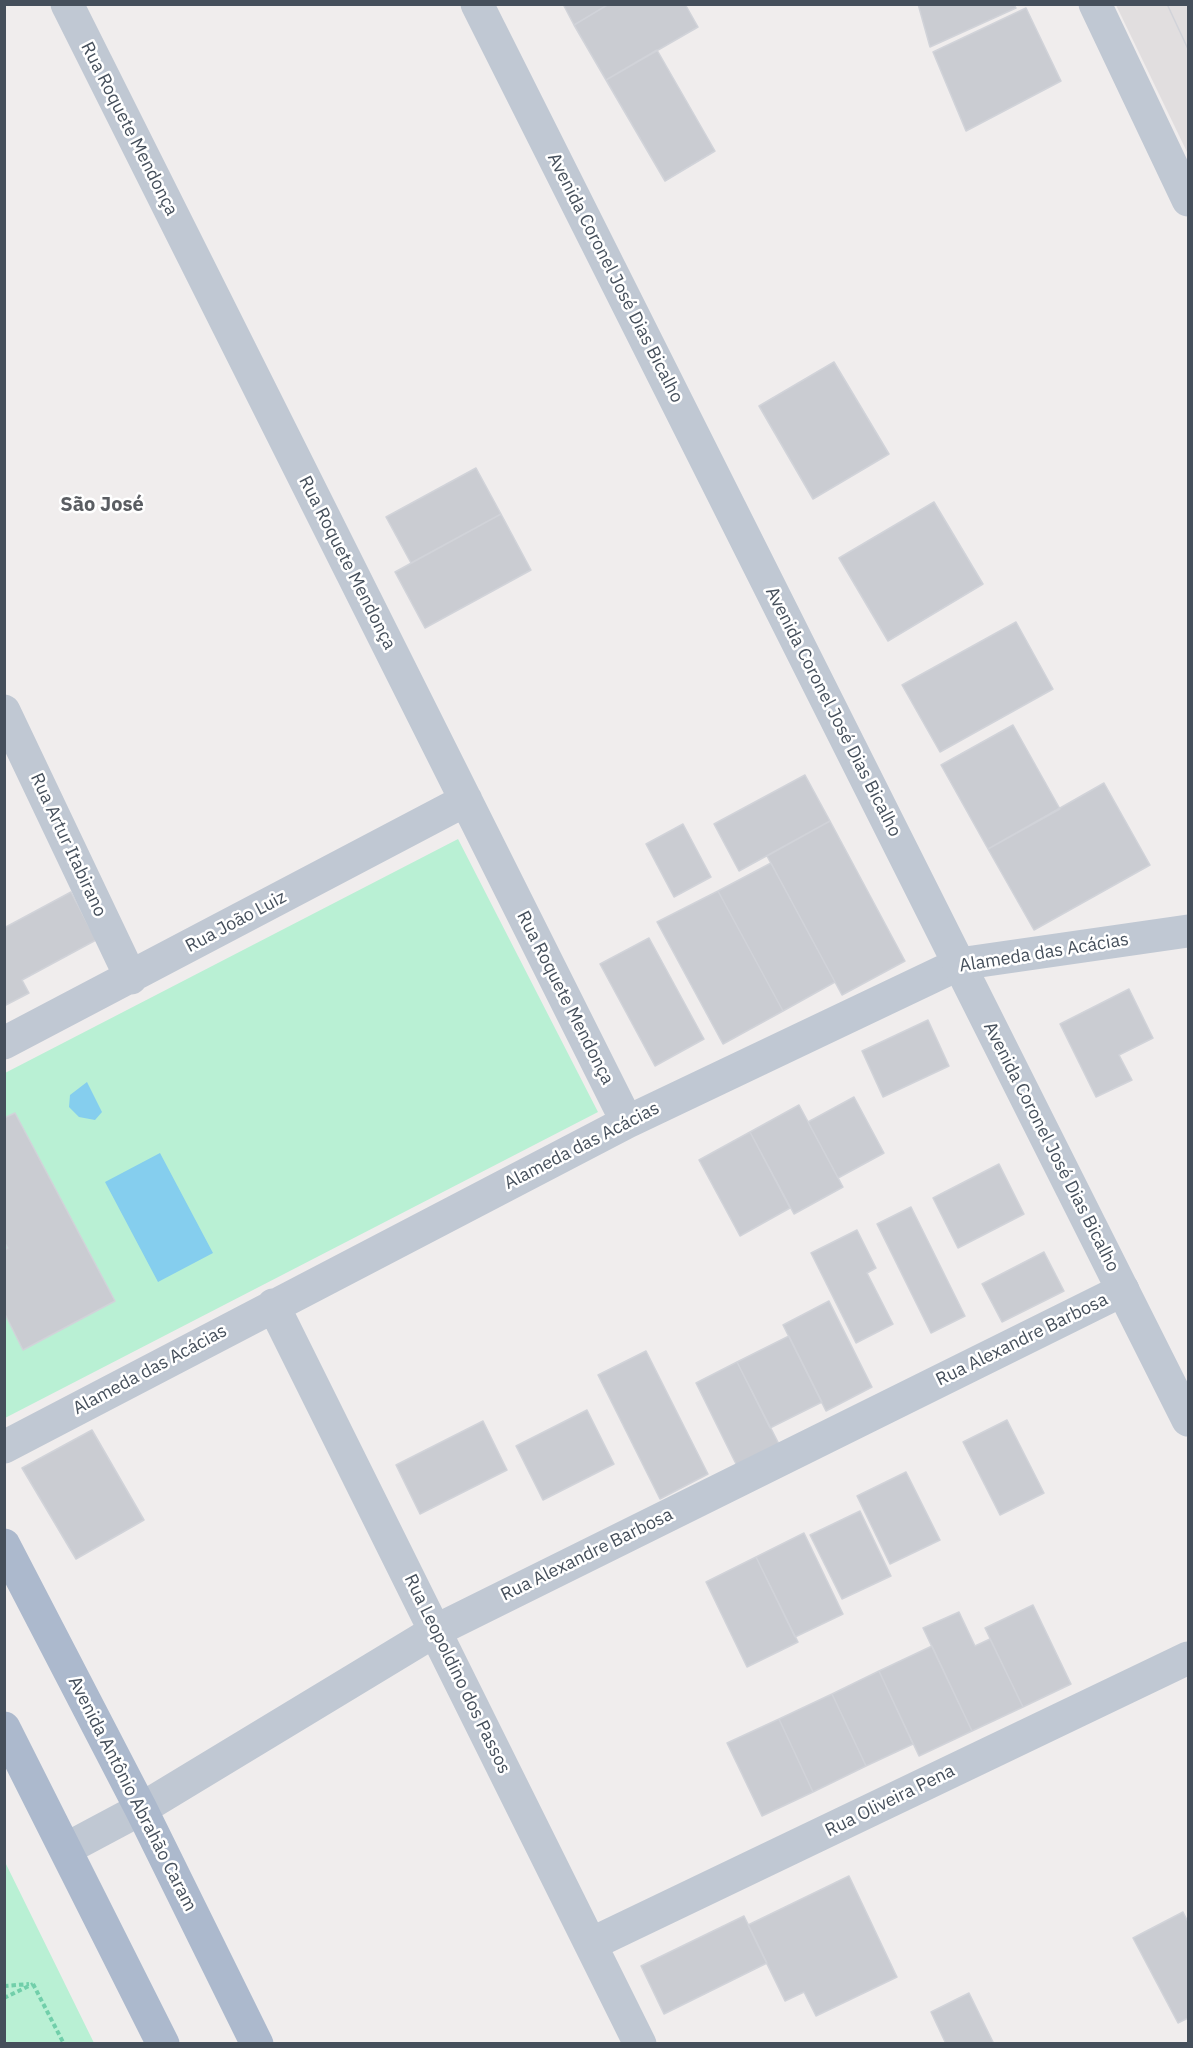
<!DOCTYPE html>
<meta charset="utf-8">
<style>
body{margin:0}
#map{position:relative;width:1193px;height:2048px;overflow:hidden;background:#f0eded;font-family:"IBM Plex Sans",sans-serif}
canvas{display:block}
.frame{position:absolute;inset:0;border:6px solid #454f5b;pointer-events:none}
</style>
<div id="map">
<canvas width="1193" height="2048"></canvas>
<div class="frame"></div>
</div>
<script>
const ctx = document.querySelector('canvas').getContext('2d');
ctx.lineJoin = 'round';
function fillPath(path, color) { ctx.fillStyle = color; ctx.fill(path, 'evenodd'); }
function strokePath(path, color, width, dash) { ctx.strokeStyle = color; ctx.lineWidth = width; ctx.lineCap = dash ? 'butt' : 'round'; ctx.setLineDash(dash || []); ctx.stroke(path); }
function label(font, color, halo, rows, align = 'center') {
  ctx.font = font + ' "IBM Plex Sans",sans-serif'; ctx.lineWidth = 5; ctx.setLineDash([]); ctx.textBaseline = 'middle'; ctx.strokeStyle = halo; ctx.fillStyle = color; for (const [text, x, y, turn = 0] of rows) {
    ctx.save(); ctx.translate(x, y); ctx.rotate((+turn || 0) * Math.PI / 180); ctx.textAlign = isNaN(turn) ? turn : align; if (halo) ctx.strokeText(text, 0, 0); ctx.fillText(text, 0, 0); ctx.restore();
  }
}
const education = new Path2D(`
 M1116 5H1188V154Z`);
const green = new Path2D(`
 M458 839 598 1112 5 1418V1073Z
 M5 1862 94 2043H5Z`);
const water = new Path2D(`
 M87 1082 102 1112 95 1120 79 1117 69 1107 70 1095Z
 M160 1153 213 1253 158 1282 105 1182Z`);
const building = new Path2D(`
 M563 4H609L574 25Z
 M609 4H685L698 27 606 80 574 25Z
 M918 4H1014L1016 8 930 47Z
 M1167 4H1188V49Z
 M1167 4H1188V49Z
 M1026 8 1061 81 966 131 933 52Z
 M657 50 715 151 665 181 606 80Z
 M834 362 889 454 813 499 759 406Z
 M476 468 501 514 411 563 386 517Z
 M934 502 983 584 888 641 839 558Z
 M501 514 531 570 425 628 395 572Z
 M1016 622 1053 689 940 752 902 685Z
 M1013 725 1060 809 988 849 941 765Z
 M805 775 830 821 739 871 714 824Z
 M1104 783 1150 865 1034 930 988 849Z
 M830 821 905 961 842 995 767 856Z
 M683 824 711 877 674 897 646 844Z
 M771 863 835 982 783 1011 718 891Z
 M718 891 783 1011 723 1044 657 922Z
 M71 892 96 940 22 980 29 993 4 1006V928Z
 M649 938 704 1039 655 1066 600 964Z
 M1129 989 1153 1038 1119 1055 1132 1080 1096 1097 1060 1024Z
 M928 1020 949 1066 883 1097 862 1051Z
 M854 1097 884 1153 838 1178 808 1122Z
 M799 1105 843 1187 794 1214 750 1132Z
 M15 1113 115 1301 23 1350 4 1312V1250L8 1248 4 1242V1118Z
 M750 1132 790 1208 740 1236 699 1160Z
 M999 1164 1024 1214 958 1248 933 1198Z
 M911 1207 965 1316 931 1333 877 1224Z
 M857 1230 876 1268 867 1273 893 1324 856 1343 811 1253Z
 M1044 1252 1064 1291 1002 1322 982 1284Z
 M829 1301 872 1387 826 1411 783 1325Z
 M789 1336 822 1402 770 1428 737 1362Z
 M646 1351 708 1474 660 1499 598 1375Z
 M737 1362 781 1448 739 1470 696 1383Z
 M587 1410 614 1464 543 1500 516 1446Z
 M1007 1420 1044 1493 1000 1515 963 1442Z
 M483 1421 507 1470 420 1514 396 1465Z
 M92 1430 144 1520 76 1559 22 1468Z
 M906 1472 940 1540 890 1564 857 1496Z
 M860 1511 891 1576 842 1599 810 1535Z
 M804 1533 843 1614 795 1637 756 1557Z
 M756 1557 798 1642 747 1667 706 1582Z
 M1033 1605 1071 1684 1023 1707 985 1628Z
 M959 1612 975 1646 990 1639 1023 1707 972 1731 923 1628Z
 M932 1646 972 1731 919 1756 879 1671Z
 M879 1671 913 1744 866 1766 832 1694Z
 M832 1694 866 1766 813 1792 779 1719Z
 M779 1719 813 1792 762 1816 727 1743Z
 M849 1876 897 1977 816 2016 804 1992 785 2001 748 1925Z
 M1183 1912 1188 1922V2018L1178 2023 1133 1938Z
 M744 1916 767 1963 664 2014 641 1966Z
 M969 1993 994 2044H946L931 2012Z`);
const path = new Path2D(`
 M33 1984 64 2044
 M4 1986 29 1984
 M4 1998 33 1984`);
const minor = new Path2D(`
 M67 4 627 1122
 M1095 4 1188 200
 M4 711 131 978
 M4 1043 466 800
 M273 1305 640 2044
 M4 1447 627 1122 959 964 1188 931
 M66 1849 141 1809 435 1631 1123 1290
 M591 1944 1188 1658`);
const tertiary = new Path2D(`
 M477 4 1188 1420`);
const primary = new Path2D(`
 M4 1545 141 1809 257 2044
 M4 1728 163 2044`);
const streetNames = [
 ["Rua Roquete Mendonça",129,129,63],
 ["Avenida Coronel José Dias Bicalho",615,278,63],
 ["Rua Roquete Mendonça",347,563,63],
 ["Avenida Coronel José Dias Bicalho",833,712,63],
 ["Rua Artur Itabirano",68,845,65],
 ["Rua João Luiz",236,922,-28],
 ["Alameda das Acácias",1044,953,-9],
 ["Rua Roquete Mendonça",565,998,63],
 ["Alameda das Acácias",582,1146,-27],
 ["Avenida Coronel José Dias Bicalho",1051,1147,63],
 ["Rua Alexandre Barbosa",1022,1340,-26],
 ["Alameda das Acácias",150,1370,-28],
 ["Rua Alexandre Barbosa",587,1555,-26],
 ["Rua Leopoldino dos Passos",457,1674,64],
 ["Avenida Antônio Abrahão Caram",132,1794,63],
 ["Rua Oliveira Pena",890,1801,-26]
];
const neighbourhoodNames = [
 ["São José",102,505]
];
fillPath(education, '#e1dedf');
fillPath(green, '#b9f0d4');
fillPath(water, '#85ceee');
fillPath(building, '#caccd2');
strokePath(building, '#d1d3d9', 1.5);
strokePath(path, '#71cfaa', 4, [4.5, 3]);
strokePath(minor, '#c0c8d3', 33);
strokePath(tertiary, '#c0c8d3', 33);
strokePath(primary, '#acb9cd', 33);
label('18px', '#454f5b', '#fff', streetNames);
label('bold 20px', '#5a5d62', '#fff', neighbourhoodNames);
</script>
